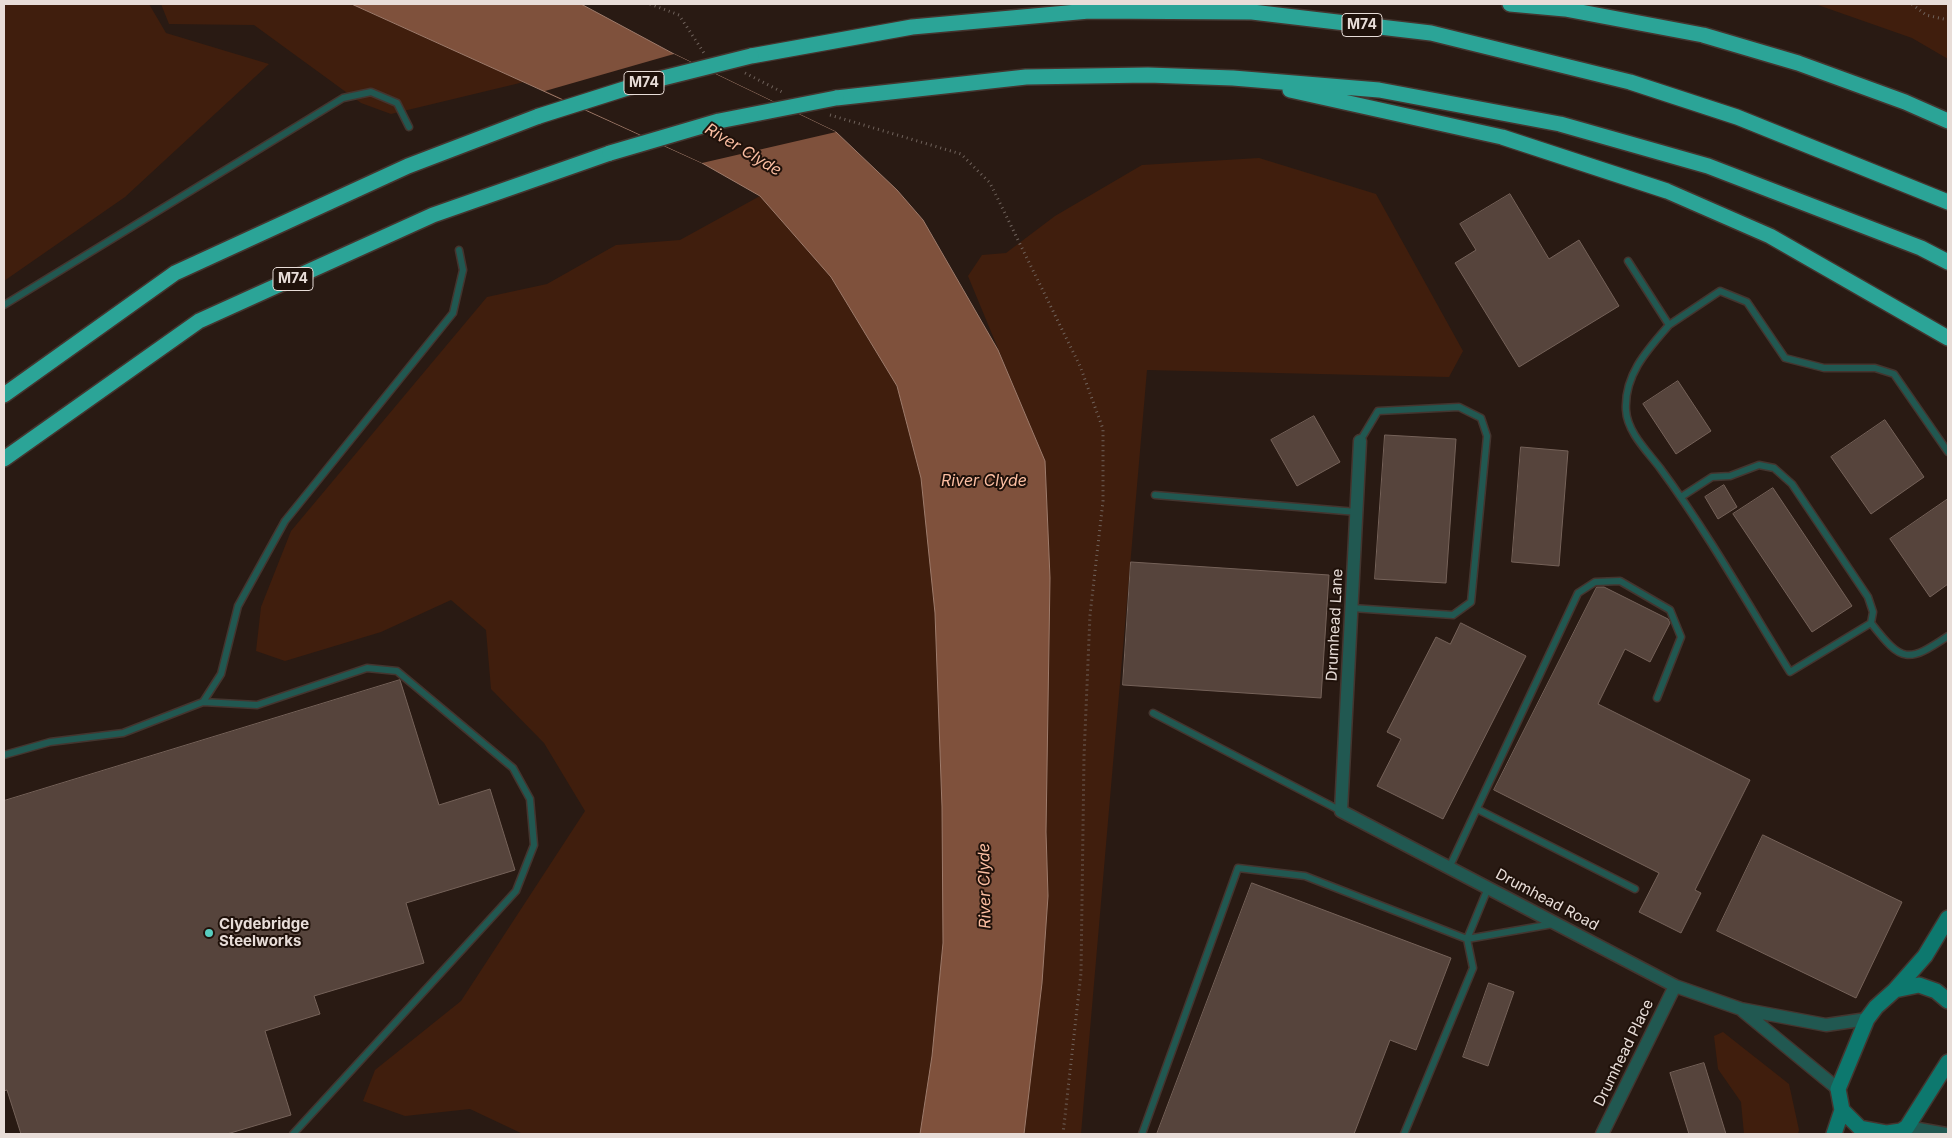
<!DOCTYPE html>
<style>
body{margin:0}
#map{position:relative;width:1952px;height:1138px;overflow:hidden;background:#291a13;font-family:Inter,sans-serif}
canvas{display:block}
.frame{position:absolute;inset:0;border:5px solid #e8ddd8;pointer-events:none}
</style>
<div id="map">
<canvas width="1952" height="1138"></canvas>
<div class="frame"></div>
</div>
<script>
const ctx = document.querySelector('canvas').getContext('2d');
ctx.lineJoin = 'round';
function fillPath(path, color) { ctx.fillStyle = color; ctx.fill(path, 'evenodd'); }
function strokePath(path, color, width, dash) { ctx.strokeStyle = color; ctx.lineWidth = width; ctx.lineCap = dash ? 'butt' : 'round'; ctx.setLineDash(dash || []); ctx.stroke(path); }
function label(font, color, halo, rows, align = 'center') {
  ctx.font = font + ' Inter,sans-serif'; ctx.lineWidth = 4; ctx.setLineDash([]); ctx.textBaseline = 'middle'; ctx.strokeStyle = halo; ctx.fillStyle = color; for (const [text, x, y, turn = 0] of rows) {
    ctx.save(); ctx.translate(x, y); ctx.rotate((+turn || 0) * Math.PI / 180); ctx.textAlign = isNaN(turn) ? turn : align; if (halo) ctx.strokeText(text, 0, 0); ctx.fillText(text, 0, 0); ctx.restore();
  }
}
const green = new Path2D(`
 M4 4H149L166 33 269 64 125 197 4 281Z
 M161 4H352L524 82 391 114 361 103 254 25 169 24Z
 M1815 4H1948V59L1912 38Z
 M1259 158 1376 194 1463 351 1449 377 1147 370 1081 1134H1024L1042 983 1048 896 1046 832 1050 578 1045 462 968 276 982 255 1006 253 1055 216 1142 165Z
 M760 196 831 277 897 386 921 478 935 613 942 807 943 943 932 1056 920 1134H523L470 1109 405 1116 363 1101 375 1070 461 1001 585 811 544 743 491 689 486 630 451 600 381 632 285 661 256 651 261 607 291 531 487 297 547 284 616 245 680 240Z
 M1723 1032 1789 1084 1799 1130 1798 1134H1744L1741 1102 1718 1069 1714 1036Z`);
const water = new Path2D(`
 M352 4H581L674 54 836 132 897 190 923 220 998 350 1045 461 1050 578 1046 832 1048 896 1042 983 1024 1134H920L932 1056 943 943 942 807 935 613 921 478 897 386 831 277 760 196 702 163Z`);
const pier = new Path2D(`
 M674 54 836 132 702 163 545 91Z`);
const building = new Path2D(`
 M1510 194 1549 259 1579 240 1619 306 1519 367 1455 263 1476 250 1460 224Z
 M1678 381 1711 431 1676 454 1643 404Z
 M1314 416 1340 462 1297 486 1271 440Z
 M1885 420 1924 477 1871 514 1831 457Z
 M1385 435 1456 439 1446 583 1375 579Z
 M1521 447 1568 451 1559 566 1512 562Z
 M1724 485 1737 507 1718 519 1705 497Z
 M1773 488 1852 606 1812 632 1733 514Z
 M1948 499V584L1930 597 1890 539Z
 M1131 562 1329 575 1321 698 1123 685Z
 M1597 587H1604L1668 619 1670 623 1650 662 1625 649 1598 704 1750 780 1695 890 1701 893 1681 933 1639 912 1659 873 1494 790Z
 M1461 623 1526 656 1443 819 1377 786 1401 739 1387 732 1436 637 1450 644Z
 M400 680 439 805 490 789 515 870 406 903 424 963 314 996 320 1014 265 1031 291 1115 227 1134H21L7 1090 4 1091V801Z
 M1763 835 1902 902 1856 998 1717 931Z
 M1252 883 1451 958 1416 1050 1390 1040 1354 1134H1157Z
 M1489 983 1514 992 1488 1066 1463 1057Z
 M1704 1063 1726 1134H1689L1670 1073Z`);
const path = new Path2D(`
 M650 4 679 15 704 53
 M1912 4 1926 15 1948 20
 M745 73 784 93
 M830 115 961 154 990 183 1080 366 1103 429V501L1090 615 1084 756 1081 973 1063 1134`);
const lane = new Path2D(`
 M1628 261 1669 325 1720 291 1747 302 1785 358 1824 368H1875L1894 374 1948 452
 M4 305 343 98 371 92 397 103 409 127
 M1669 325C1647 350 1624 375 1626 410 1627 432 1648 452 1660 468 1708 533 1748 604 1790 672L1871 623 1873 612 1868 597 1792 484 1774 468 1759 465 1730 476 1712 477 1681 497
 M1155 495 1357 512
 M1352 608 1453 615 1471 602 1487 436 1481 418 1459 407 1378 411 1360 441
 M1871 623C1902 663 1908 663 1948 636
 M203 702 257 705 367 668 397 671 513 768 530 799 534 845 516 891 293 1134
 M1153 713 1341 811
 M4 755 50 742 123 733 203 702 221 674 238 606 285 521 453 313 463 270 459 250
 M1477 809 1635 889
 M1449 868 1578 593 1595 582 1620 581 1670 610 1681 637 1657 698
 M1142 1134 1238 868 1305 876 1467 939 1553 924
 M1404 1134 1473 968 1467 939 1488 888`);
const street = new Path2D(`
 M1360 441 1341 811 1675 986 1741 1009 1826 1025 1867 1019
 M1743 1011 1838 1089
 M1907 1127 1946 1134
 M1602 1134 1675 986`);
const secondary = new Path2D(`
 M1895 990 1925 956 1948 918
 M1948 1001 1936 991 1919 985 1895 990 1876 1007 1867 1019 1838 1089 1842 1110 1860 1128 1887 1133 1901 1131 1907 1127 1948 1062
 M1834 1134 1842 1110`);
const highway = new Path2D(`
 M1510 4 1565 9 1703 35 1798 63 1905 102 1948 121
 M751 56 912 27 1089 11 1252 12 1431 33 1630 82 1737 117 1948 202
 M1290 90 1502 137 1667 191 1770 236 1948 338
 M836 98 1026 77 1148 75 1233 78 1379 90 1560 124 1708 166 1921 248 1948 262
 M4 395 175 273 408 166 539 116
 M4 459 199 321 433 215 610 153`);
const highwayBridge = new Path2D(`
 M539 116 643 83 751 56
 M610 153 719 121 836 98`);
const markers = [
 [209,933,5,"#58cec0"]
];
const shields = [
 [1362,25,40],
 [644,83,40],
 [293,279,40]
];
const shieldNames = [
 ["M74",1362,25],
 ["M74",644,83],
 ["M74",293,279]
];
const streetNames = [
 ["Drumhead Lane",1335,625,-87],
 ["Drumhead Road",1547,900,28],
 ["Drumhead Place",1624,1053,-64]
];
const poiNames = [
 ["Clydebridge",219,924],
 ["Steelworks",219,941]
];
const waterNames = [
 ["River Clyde",743,150,31],
 ["River Clyde",984,481],
 ["River Clyde",985,886,-91]
];
fillPath(green, '#401e0d');
fillPath(water, '#7f513c');
strokePath(water, '#9e7b6b', 1);
fillPath(pier, '#291a13');
fillPath(building, '#56443c');
strokePath(building, '#756259', 1);
strokePath(lane, '#44352f', 9);
strokePath(street, '#44352f', 15);
strokePath(secondary, '#44352f', 18);
strokePath(highway, '#44352f', 18);
strokePath(path, '#70635c', 3, [1, 4]);
strokePath(lane, '#215851', 6);
strokePath(street, '#215851', 12);
strokePath(secondary, '#0d786e', 15);
strokePath(highway, '#2ba497', 15);
strokePath(highwayBridge, '#44352f', 18, []);
strokePath(highwayBridge, '#2ba497', 15);
for (const [x, y, r, color] of markers) { const dot = new Path2D(); dot.arc(x, y, r, 0, 2 * Math.PI); ctx.fillStyle = color; ctx.fill(dot); strokePath(dot, '#1f110a', 2); }
for (const [x, y, w] of shields) { const box = new Path2D(); box.roundRect(x - w / 2, y - 11.5, w, 23, 4); ctx.fillStyle = '#1f110a'; ctx.fill(box); strokePath(box, '#e8ddd8', 1); }
label('bold 14px', '#e8ddd8', null, shieldNames);
label('15px', '#e8ddd8', '#1f110a', streetNames);
label('bold 15px', '#e8ddd8', '#1f110a', poiNames, 'left');
label('italic 16px', '#fbbea2', '#1f110a', waterNames);
</script>
